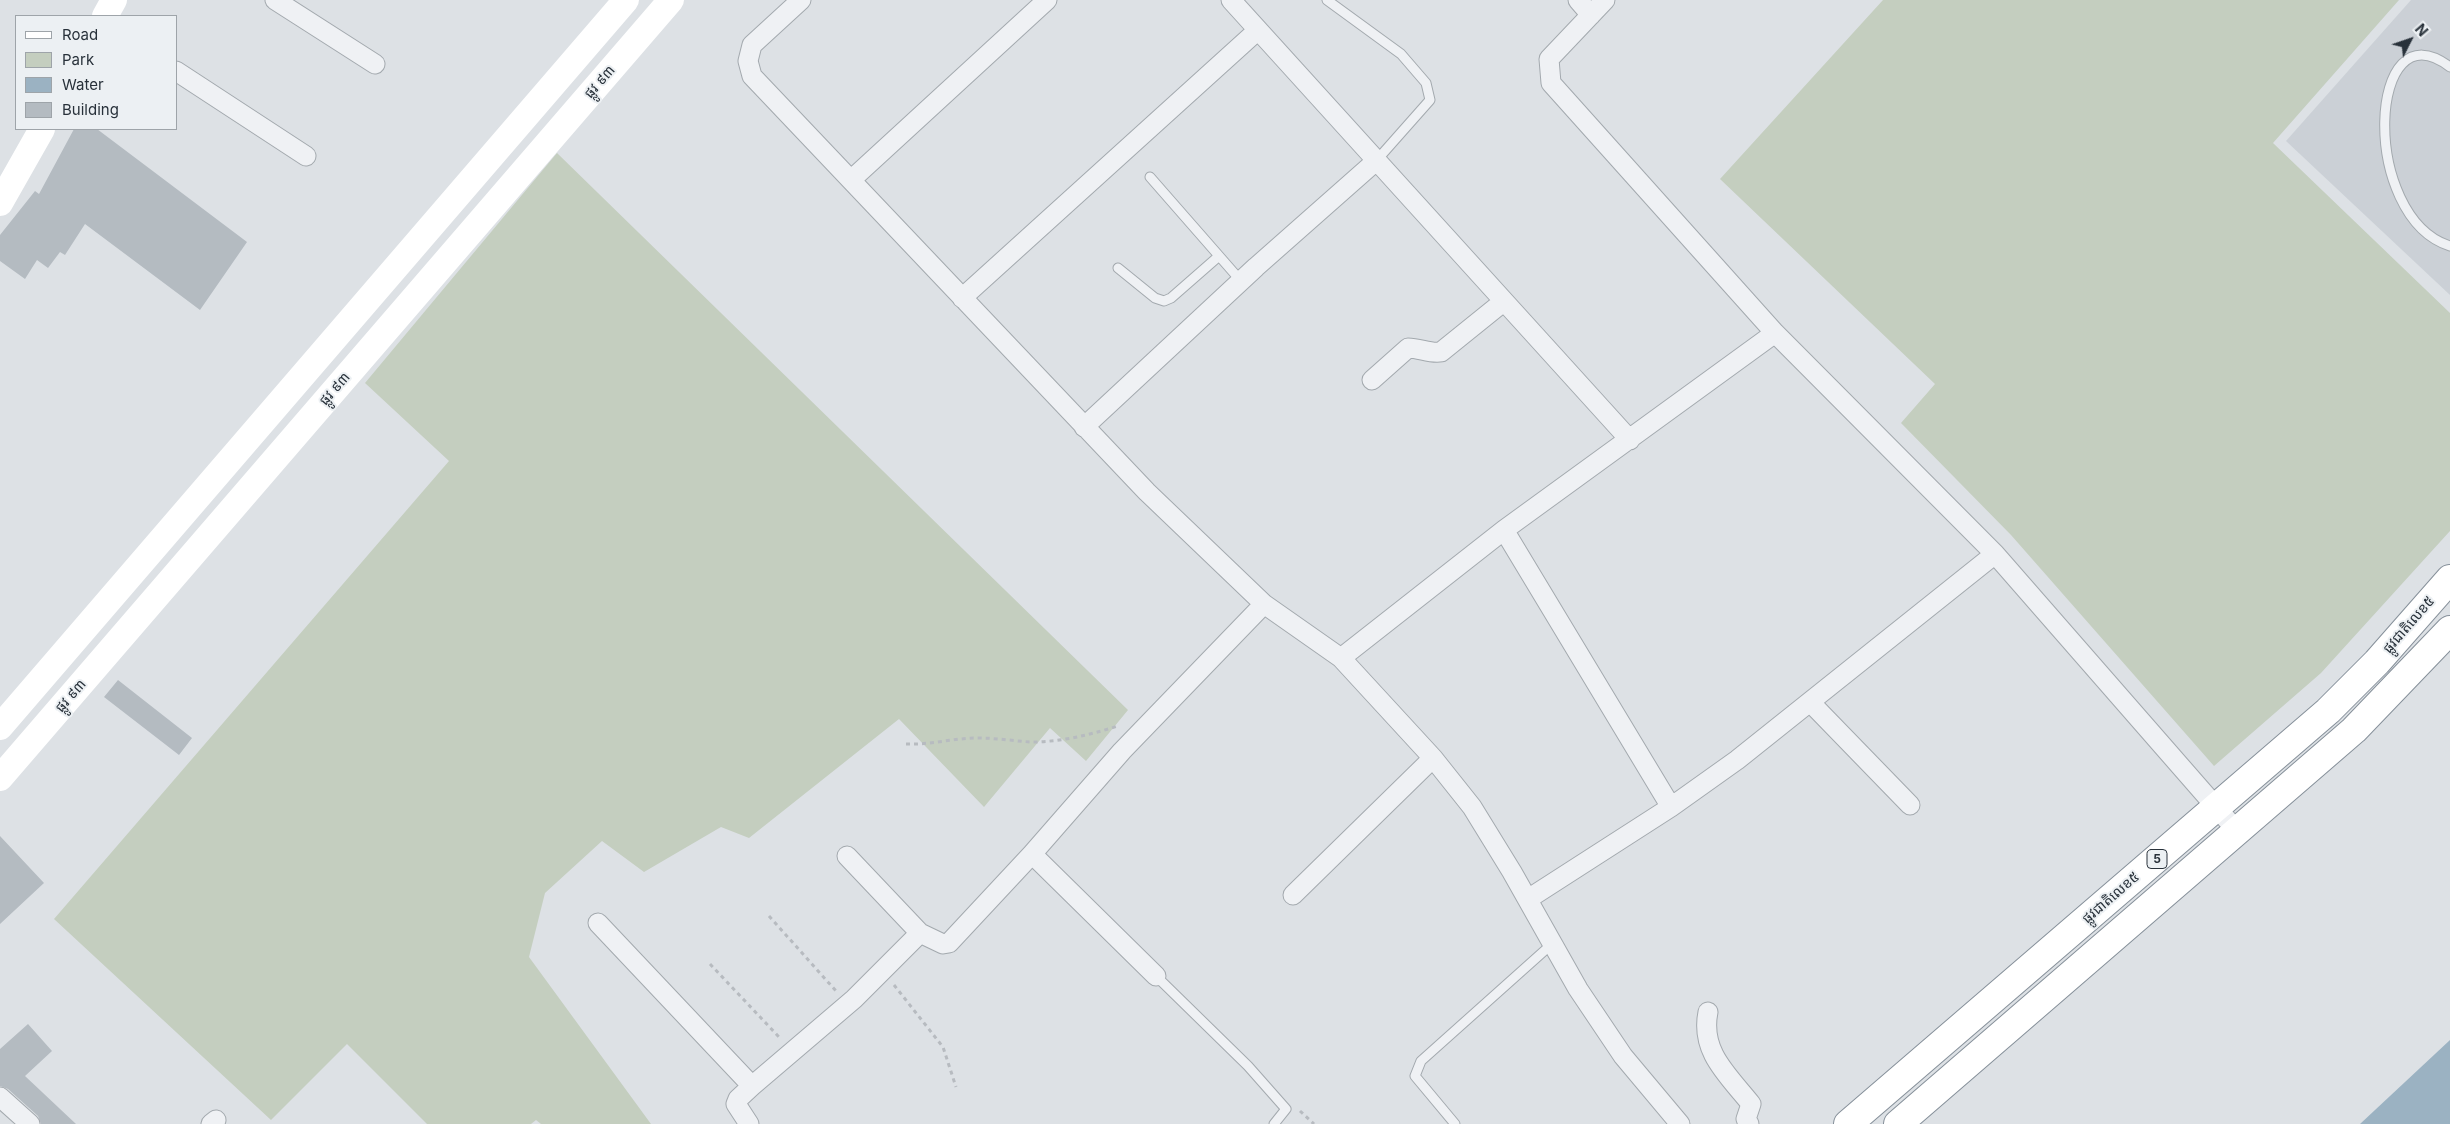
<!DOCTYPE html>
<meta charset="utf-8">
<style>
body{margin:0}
#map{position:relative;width:2450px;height:1124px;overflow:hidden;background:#dde1e5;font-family:Inter,sans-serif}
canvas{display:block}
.legend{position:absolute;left:15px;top:15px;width:162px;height:115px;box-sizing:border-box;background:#ecf0f3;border:1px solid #9ea4a9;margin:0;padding:6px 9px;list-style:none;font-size:15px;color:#28313a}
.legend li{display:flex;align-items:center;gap:10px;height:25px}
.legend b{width:25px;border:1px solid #9ea4a9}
.north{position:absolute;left:2385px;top:15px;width:50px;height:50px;-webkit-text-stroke:4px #ecf0f3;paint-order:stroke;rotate:49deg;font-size:14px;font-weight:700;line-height:20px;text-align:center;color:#28313a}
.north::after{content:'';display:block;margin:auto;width:18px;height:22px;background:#28313a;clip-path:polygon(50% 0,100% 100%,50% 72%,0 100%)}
</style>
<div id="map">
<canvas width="2450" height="1124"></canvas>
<ul class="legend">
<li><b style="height:6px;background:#fff"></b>Road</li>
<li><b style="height:14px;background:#c4cebf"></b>Park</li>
<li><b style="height:14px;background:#9bb2c2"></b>Water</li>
<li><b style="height:14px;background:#b4bbc1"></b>Building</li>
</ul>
<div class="north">N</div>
</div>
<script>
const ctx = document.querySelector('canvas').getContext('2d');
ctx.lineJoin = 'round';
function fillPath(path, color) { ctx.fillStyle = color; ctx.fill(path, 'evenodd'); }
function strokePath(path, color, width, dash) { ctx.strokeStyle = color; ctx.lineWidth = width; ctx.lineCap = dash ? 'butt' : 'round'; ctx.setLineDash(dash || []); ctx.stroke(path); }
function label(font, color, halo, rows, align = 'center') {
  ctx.font = font + ' Inter,"Noto Sans Khmer",sans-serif'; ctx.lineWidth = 4; ctx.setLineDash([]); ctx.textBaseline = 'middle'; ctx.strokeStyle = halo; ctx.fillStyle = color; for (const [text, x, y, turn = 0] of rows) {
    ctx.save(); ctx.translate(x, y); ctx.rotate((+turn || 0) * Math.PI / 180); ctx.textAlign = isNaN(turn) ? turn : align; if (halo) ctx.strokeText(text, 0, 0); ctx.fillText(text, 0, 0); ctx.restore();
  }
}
const built = new Path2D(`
 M2411 0H2450V295L2286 141Z`);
const green = new Path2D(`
 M1883 0H2399L2273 143 2450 313V531L2321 673 2214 766 2011 535 1901 423 1935 384 1720 179Z
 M557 153 1128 710 1086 761 1050 728 984 807 899 719 749 838 721 827 644 872 602 841 545 893 529 957 651 1124H541L536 1120 531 1124H427L347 1044 271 1120 54 919 449 461 365 383Z`);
const water = new Path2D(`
 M2450 1040V1124H2360Z`);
const building = new Path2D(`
 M74 129H97L247 242 200 310 85 224 65 255 60 252 48 268 37 260 25 279 0 261V235L35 191 39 194Z
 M118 680 192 738 179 755 104 697Z
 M0 836 44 883 0 924Z
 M28 1024 52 1051 25 1076 76 1124H41L38 1116 8 1089 0 1086V1049Z`);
const path = new Path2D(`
 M906 744C930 745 954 738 978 738 996 738 1014 741 1031 742 1061 742 1089 735 1118 726
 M769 916 836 991
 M710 964 779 1037
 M894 985 943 1047 956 1087
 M1300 1111 1314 1124`);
const lane = new Path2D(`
 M1327 0 1401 54 1426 83 1430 100 1376 161
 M2450 67C2367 3 2359 217 2450 246
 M1150 177 1241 281
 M1118 268 1155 298 1164 301 1171 298 1219 256
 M1156 976 1248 1066 1286 1109 1274 1124
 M1455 1124 1415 1076 1421 1061 1553 943`);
const street = new Path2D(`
 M275 0 375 64
 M801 0 752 45 748 61 752 76 1147 492 1264 604 1341 658 1433 758 1472 807 1512 872 1578 989 1623 1056 1680 1124
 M1231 0 1630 440
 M1578 0 1591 15
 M1605 0 1549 59 1551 83 1775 333 1995 554 2237 831
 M176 71 306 156
 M851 180 1047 0
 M962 298 1258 30
 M1372 380 1408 348C1420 348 1430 354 1441 352L1503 302
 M1084 427 1256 267 1376 161
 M1504 530 1671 807
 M1341 658 1504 530 1775 333
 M1810 702 1910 805
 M1032 854 1122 751 1264 604
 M1293 895 1433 758
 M1528 899 1671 807 1737 760 1995 554
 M598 923 752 1086 738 1099 736 1104 749 1124
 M920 933 943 944 949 943 1032 854 1156 976
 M1708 1012C1700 1052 1728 1075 1751 1104L1746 1119 1749 1124
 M752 1086 854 999 920 933 847 856
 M0 1097 30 1124
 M211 1124 216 1120`);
const secondary = new Path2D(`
 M105 16 114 0
 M0 203 42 129
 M0 727 626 0
 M0 778 671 0`);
const highway = new Path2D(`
 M1848 1124 2328 711 2377 662 2450 579
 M1898 1124 2354 730 2450 630`);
const shields = [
 [2157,859,20]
];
const shieldNames = [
 ["5",2157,859]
];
const streetNames = [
 ["ផ្លូវ ៩៣",600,82,-49],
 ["ផ្លូវ ៩៣",335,389,-49],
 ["ផ្លូវជាតិលេខ៥",2409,625,-49],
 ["ផ្លូវ ៩៣",71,696,-49],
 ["ផ្លូវជាតិលេខ៥",2111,898,-41]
];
fillPath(built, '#cbd0d6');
fillPath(green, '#c4cebf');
fillPath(water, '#9bb2c2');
fillPath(building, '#b4bbc1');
strokePath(lane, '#a3a9ae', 11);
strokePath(street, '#a3a9ae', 21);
strokePath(highway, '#86909a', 30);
strokePath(path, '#b7bbc0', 3, [4, 4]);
strokePath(lane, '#eff1f4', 9);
strokePath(street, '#eff1f4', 19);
strokePath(secondary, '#fff', 26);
strokePath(highway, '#fff', 28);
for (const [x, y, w] of shields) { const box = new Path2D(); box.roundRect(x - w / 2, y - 9.5, w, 19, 4); ctx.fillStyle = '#ecf0f3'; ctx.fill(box); strokePath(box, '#28313a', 1); }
label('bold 12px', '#28313a', null, shieldNames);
label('14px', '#28313a', '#ecf0f3', streetNames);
</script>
